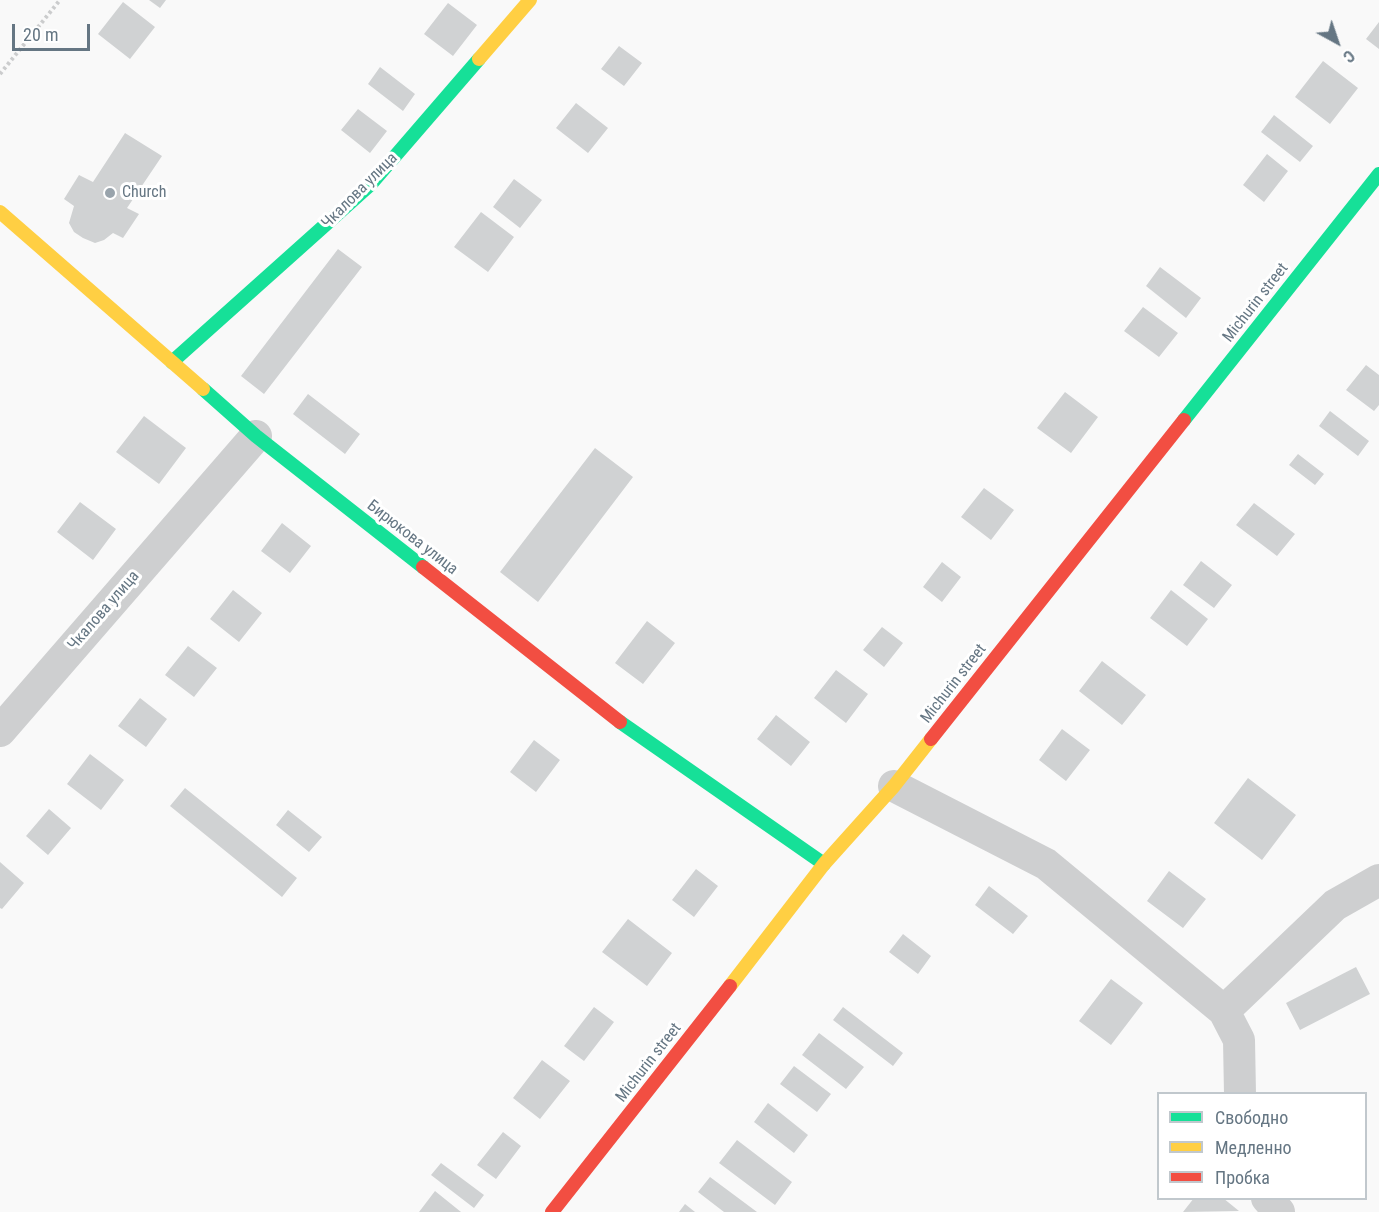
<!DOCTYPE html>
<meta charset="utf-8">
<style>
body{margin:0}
#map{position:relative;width:1379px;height:1212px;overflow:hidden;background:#f9f9f9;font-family:"Roboto Condensed",sans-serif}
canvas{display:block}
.legend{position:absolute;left:1157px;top:1092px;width:210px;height:108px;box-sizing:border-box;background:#fff;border:2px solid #c1c8cd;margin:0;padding:8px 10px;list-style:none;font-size:18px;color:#657683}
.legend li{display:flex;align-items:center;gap:12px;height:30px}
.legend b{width:30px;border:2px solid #c1c8cd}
.north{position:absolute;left:1307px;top:12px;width:60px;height:60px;-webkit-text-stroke:4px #fff;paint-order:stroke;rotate:140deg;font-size:16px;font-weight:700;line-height:24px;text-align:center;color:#657683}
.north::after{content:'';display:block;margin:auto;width:21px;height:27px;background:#657683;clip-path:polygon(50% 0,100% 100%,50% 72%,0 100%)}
.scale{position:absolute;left:12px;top:24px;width:78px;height:27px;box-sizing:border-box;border:3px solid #657683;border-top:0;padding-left:8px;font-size:18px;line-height:21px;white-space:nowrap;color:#657683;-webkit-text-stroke:4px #fff;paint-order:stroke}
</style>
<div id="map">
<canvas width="1379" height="1212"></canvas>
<ul class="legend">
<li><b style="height:8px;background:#16e098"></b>Свободно</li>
<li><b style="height:8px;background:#ffcf43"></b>Медленно</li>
<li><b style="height:8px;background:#f24e42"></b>Пробка</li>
</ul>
<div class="north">С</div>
<div class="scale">20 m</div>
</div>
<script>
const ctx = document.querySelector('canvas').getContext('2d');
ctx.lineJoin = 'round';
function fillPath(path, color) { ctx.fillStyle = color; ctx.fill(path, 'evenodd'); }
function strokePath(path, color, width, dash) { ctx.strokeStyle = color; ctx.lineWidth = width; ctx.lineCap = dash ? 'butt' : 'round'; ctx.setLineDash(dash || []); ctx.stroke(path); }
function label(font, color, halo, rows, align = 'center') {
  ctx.font = font + ' "Roboto Condensed",sans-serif'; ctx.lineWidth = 6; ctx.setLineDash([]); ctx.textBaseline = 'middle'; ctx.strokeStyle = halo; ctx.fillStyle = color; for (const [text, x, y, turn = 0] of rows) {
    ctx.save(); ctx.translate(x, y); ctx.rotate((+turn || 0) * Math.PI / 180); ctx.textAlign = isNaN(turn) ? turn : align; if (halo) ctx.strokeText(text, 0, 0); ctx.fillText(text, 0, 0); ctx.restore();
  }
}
const building = new Path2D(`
 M149 0H166L160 8Z
 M123 2 155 27 130 59 98 34Z
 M448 3 477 25 453 56 424 34Z
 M1379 22V49L1366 39Z
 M619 46 642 63 624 86 601 69Z
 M1323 61 1358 88 1330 124 1295 97Z
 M380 67 415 94 403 111 368 84Z
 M576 103 608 128 588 153 556 128Z
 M358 109 387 131 370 153 341 130Z
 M1274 115 1313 146 1300 162 1261 132Z
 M125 133 162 156 127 208 139 214 123 238 113 233 104 240 95 243 83 238 74 232 69 223 74 206 64 199 79 175 93 182Z
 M1267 154 1288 171 1264 202 1243 185Z
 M514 179 542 200 520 228 493 207Z
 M481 212 514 237 488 272 454 247Z
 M338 249 362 267 264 394 241 376Z
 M1160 267 1201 298 1186 318 1146 286Z
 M1143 307 1178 333 1159 357 1124 331Z
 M1366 365 1379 375V405L1374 411 1346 390Z
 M1065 392 1098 417 1071 453 1037 428Z
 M308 394 360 434 345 454 293 414Z
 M1330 411 1369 441 1358 456 1319 426Z
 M144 416 186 448 159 484 116 452Z
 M595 448 633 477 538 602 500 572Z
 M1298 454 1324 474 1315 485 1289 465Z
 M984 488 1014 510 991 540 961 517Z
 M80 502 116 529 93 560 57 532Z
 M1254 503 1295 534 1277 556 1236 525Z
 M282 523 311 546 290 573 261 551Z
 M1201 561 1232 585 1214 608 1183 585Z
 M942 562 961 577 942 602 923 587Z
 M233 590 262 613 239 642 210 619Z
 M1171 590 1208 619 1187 646 1150 618Z
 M647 621 675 643 643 684 615 663Z
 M882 627 903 643 884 667 863 650Z
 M188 646 217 668 194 697 165 675Z
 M1102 661 1146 695 1122 725 1079 691Z
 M836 670 868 694 846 723 814 698Z
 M140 698 167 719 146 747 118 726Z
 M776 715 810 742 791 766 757 739Z
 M1062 729 1090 750 1066 781 1039 760Z
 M534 740 560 760 536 792 510 772Z
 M90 754 124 780 101 810 67 784Z
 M1248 778 1296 815 1262 860 1214 823Z
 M185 788 297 878 282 897 170 806Z
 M49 809 71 828 48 855 26 836Z
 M288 810 322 837 309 852 276 825Z
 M0 862 24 883 2 909 0 908Z
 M696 869 718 886 694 917 672 900Z
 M1169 871 1206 899 1183 928 1147 901Z
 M989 886 1028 916 1013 934 975 905Z
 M628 919 672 953 647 986 602 952Z
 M903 934 931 956 918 974 889 952Z
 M1356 967 1370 994 1300 1030 1286 1003Z
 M1111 979 1143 1003 1111 1045 1079 1021Z
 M594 1007 614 1022 584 1061 564 1046Z
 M843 1007 903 1053 893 1066 833 1020Z
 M819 1033 864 1067 846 1089 802 1055Z
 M542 1060 570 1081 540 1119 513 1098Z
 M794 1066 831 1094 817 1112 780 1084Z
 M768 1103 808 1135 794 1153 754 1122Z
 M503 1132 521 1146 496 1179 477 1165Z
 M737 1140 792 1182 775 1205 719 1163Z
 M441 1163 484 1195 474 1208 431 1175Z
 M710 1177 757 1212H724L698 1192Z
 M435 1191 461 1212H419Z
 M1194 1198H1223L1239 1211 1183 1212Z
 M685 1204 695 1212H679Z`);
const path = new Path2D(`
 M0 74 60 0`);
const street = new Path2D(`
 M0 731 256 436
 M894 786 1046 864 1224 1011 1239 1040 1240 1094
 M1224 1011 1335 905 1379 880
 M1267 1198 1279 1212`);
const fast = new Path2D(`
 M172 362 371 184 479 59
 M203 389 256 436 423 567
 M1184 420 1379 174
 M620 722 824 864`);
const slow = new Path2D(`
 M479 59 530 0
 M0 212 203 389
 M730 986 824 864 894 786 931 739`);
const jam = new Path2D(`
 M423 567 620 722
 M931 739 1184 420
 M552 1212 730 986`);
const markers = [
 [110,193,6,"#99a4ac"]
];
const streetNames = [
 ["Чкалова улица",360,191,-45],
 ["Michurin street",1256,303,-52],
 ["Бирюкова улица",412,538,38],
 ["Чкалова улица",104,611,-49],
 ["Michurin street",954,684,-52],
 ["Michurin street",649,1063,-52]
];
const poiNames = [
 ["Сhurch",122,193]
];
fillPath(building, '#d0d2d3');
strokePath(path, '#cbcccd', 4, [3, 3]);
strokePath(street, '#cecfd0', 32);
strokePath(fast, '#16e098', 14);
strokePath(slow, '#ffcf43', 14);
strokePath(jam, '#f24e42', 14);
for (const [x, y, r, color] of markers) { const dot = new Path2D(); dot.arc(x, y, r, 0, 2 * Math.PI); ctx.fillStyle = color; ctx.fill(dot); strokePath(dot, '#fff', 2); }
label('16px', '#657683', '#fff', streetNames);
label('16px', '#657683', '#fff', poiNames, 'left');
</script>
